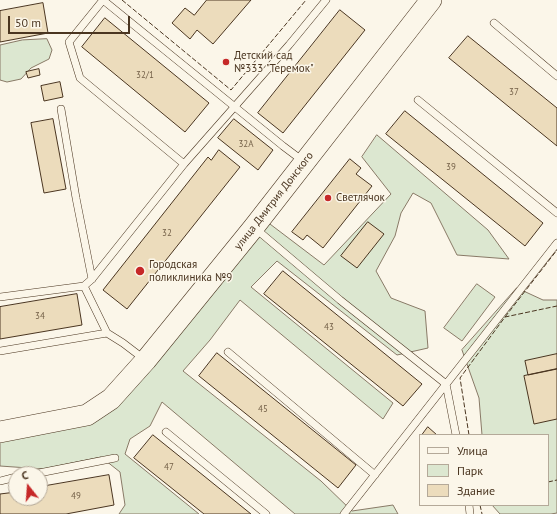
<!DOCTYPE html>
<meta charset="utf-8">
<style>
body{margin:0}
#map{position:relative;width:557px;height:514px;overflow:hidden;background:#fbf6e9;font-family:"PT Sans",sans-serif}
canvas{display:block}
.legend{position:absolute;left:419px;top:434px;width:130px;height:72px;box-sizing:border-box;background:#fbf6e9;border:1px solid #b4a999;margin:0;padding:5px 7px;list-style:none;font-size:12px;color:#4a3520}
.legend li{display:flex;align-items:center;gap:8px;height:20px}
.legend b{width:20px;border:1px solid #b4a999}
.north{position:absolute;left:8px;top:466px;width:40px;height:40px;box-sizing:border-box;background:#fbf6e9;border:1px solid #b4a999;border-radius:50%;rotate:343deg;font-size:11px;font-weight:700;line-height:16px;text-align:center;color:#4a3520}
.north::after{content:'';display:block;margin:auto;width:14px;height:18px;background:#c62828;clip-path:polygon(50% 0,100% 100%,50% 72%,0 100%)}
.scale{position:absolute;left:8px;top:16px;width:122px;height:18px;box-sizing:border-box;border:2px solid #4a3520;border-top:0;padding-left:5px;font-size:12px;line-height:14px;white-space:nowrap;color:#4a3520;-webkit-text-stroke:3px #fbf6e9;paint-order:stroke}
</style>
<div id="map">
<canvas width="557" height="514"></canvas>
<ul class="legend">
<li><b style="height:5px;background:#fbf6e9"></b>Улица</li>
<li><b style="height:11px;background:#dce7d0"></b>Парк</li>
<li><b style="height:11px;background:#ecdcbc"></b>Здание</li>
</ul>
<div class="north">С</div>
<div class="scale">50 m</div>
</div>
<script>
const ctx = document.querySelector('canvas').getContext('2d');
ctx.lineJoin = 'round';
function fillPath(path, color) { ctx.fillStyle = color; ctx.fill(path, 'evenodd'); }
function strokePath(path, color, width, dash) { ctx.strokeStyle = color; ctx.lineWidth = width; ctx.lineCap = dash ? 'butt' : 'round'; ctx.setLineDash(dash || []); ctx.stroke(path); }
function label(font, color, halo, rows, align = 'center') {
  ctx.font = font + ' "PT Sans",sans-serif'; ctx.lineWidth = 3; ctx.setLineDash([]); ctx.textBaseline = 'middle'; ctx.strokeStyle = halo; ctx.fillStyle = color; for (const [text, x, y, turn = 0] of rows) {
    ctx.save(); ctx.translate(x, y); ctx.rotate((+turn || 0) * Math.PI / 180); ctx.textAlign = isNaN(turn) ? turn : align; if (halo) ctx.strokeText(text, 0, 0); ctx.fillText(text, 0, 0); ctx.restore();
  }
}
const green = new Path2D(`
 M47 39 52 50 49 59 31 68 21 79 7 82 0 80V45L22 40Z
 M377 135 488 230 509 259 457 255 431 203 413 193 401 213 395 236 376 271 391 298 425 311 428 348 397 355 277 261 251 287 393 403 383 419 240 300 210 340 183 371 321 481 352 511 393 505 398 514H295L162 402 150 426 130 439 125 454 199 514H119L125 505 120 472 101 457 43 469 0 466V441L91 418 266 221 324 265 391 194 362 157Z
 M477 284 495 297 462 341 444 328Z
 M517 288 543 300H557V513L551 514H500L492 505H548V435H482L479 398 462 350Z`);
const building = new Path2D(`
 M207 0H251L213 44 197 30 190 39 172 23 185 8 194 15Z
 M43 3 48 33 0 42V11Z
 M340 10 365 30 283 133 258 113Z
 M105 18 209 103 185 132 82 47Z
 M468 36 557 108V146L449 58Z
 M39 69 40 75 28 78 26 72Z
 M60 82 63 97 44 101 41 86Z
 M405 111 543 223 525 246 386 134Z
 M53 119 66 189 44 193 31 123Z
 M234 119 273 150 258 170 218 138Z
 M219 150 240 167 127 309 103 290 208 157 211 160Z
 M350 159 361 168 356 174 372 186 323 248 307 235 303 240 292 232Z
 M368 222 384 234 357 268 341 256Z
 M283 271 422 384 403 406 264 294Z
 M77 294 82 325 0 339V307Z
 M217 353 356 465 338 488 199 376Z
 M557 354V369L528 375 525 361Z
 M557 369V419L534 424 524 376Z
 M428 427 437 435H422Z
 M153 435 204 476 251 514H204L134 458Z
 M109 475 114 505 66 514H0V494L16 492V498H40V487Z`);
const lane = new Path2D(`
 M103 0 283 146 303 161
 M103 0 69 42 80 78 184 164
 M494 23 557 76
 M418 100 557 213
 M61 109 76 198 92 279
 M256 229 340 300 446 384 456 435
 M84 286 107 333 123 343 144 359
 M0 297 84 286 92 279 184 164 289 45 326 0
 M0 351 107 333
 M228 352 375 475
 M166 432 266 514
 M34 474 115 458
 M0 481 16 477
 M469 505 470 514
 M344 514 557 243`);
const secondary = new Path2D(`
 M0 432 87 415 111 399 146 360 254 227 431 0`);
const fence = new Path2D(`
 M122 0 231 90 306 0
 M505 317 557 250
 M469 435 460 378 505 317 557 306
 M548 482 557 480
 M480 505 482 514`);
const markers = [
 [226,62,4,"#c62828"],
 [328,198,4,"#c62828"],
 [140,271,5,"#c62828"]
];
const numberNames = [
 ["32/1",145,75],
 ["37",514,92],
 ["32А",246,144],
 ["39",451,167],
 ["32",167,233],
 ["34",40,316],
 ["43",329,327],
 ["45",263,409],
 ["47",169,467],
 ["49",76,496]
];
const poiNames = [
 ["Детский сад",234,56],
 ["№333 \"Теремок\"",234,69],
 ["Светлячок",336,198],
 ["Городская",149,265],
 ["поликлиника №9",149,278]
];
const streetNames = [
 ["улица Дмитрия Донского",274,201,-52]
];
fillPath(green, '#dce7d0');
strokePath(green, '#887966', 1);
fillPath(building, '#ecdcbc');
strokePath(building, '#4a3520', 1);
strokePath(lane, '#4a3520', 8);
strokePath(secondary, '#4a3520', 22);
strokePath(lane, '#fbf6e9', 7);
strokePath(secondary, '#fbf6e9', 21);
strokePath(fence, '#4a3520', 1, [5, 2]);
for (const [x, y, r, color] of markers) { const dot = new Path2D(); dot.arc(x, y, r, 0, 2 * Math.PI); ctx.fillStyle = color; ctx.fill(dot); strokePath(dot, '#fbf6e9', 1.5); }
label('9px', '#725f47', null, numberNames);
label('11px', '#4a3520', '#fbf6e9', poiNames, 'left');
label('11px', '#4a3520', '#fbf6e9', streetNames);
</script>
